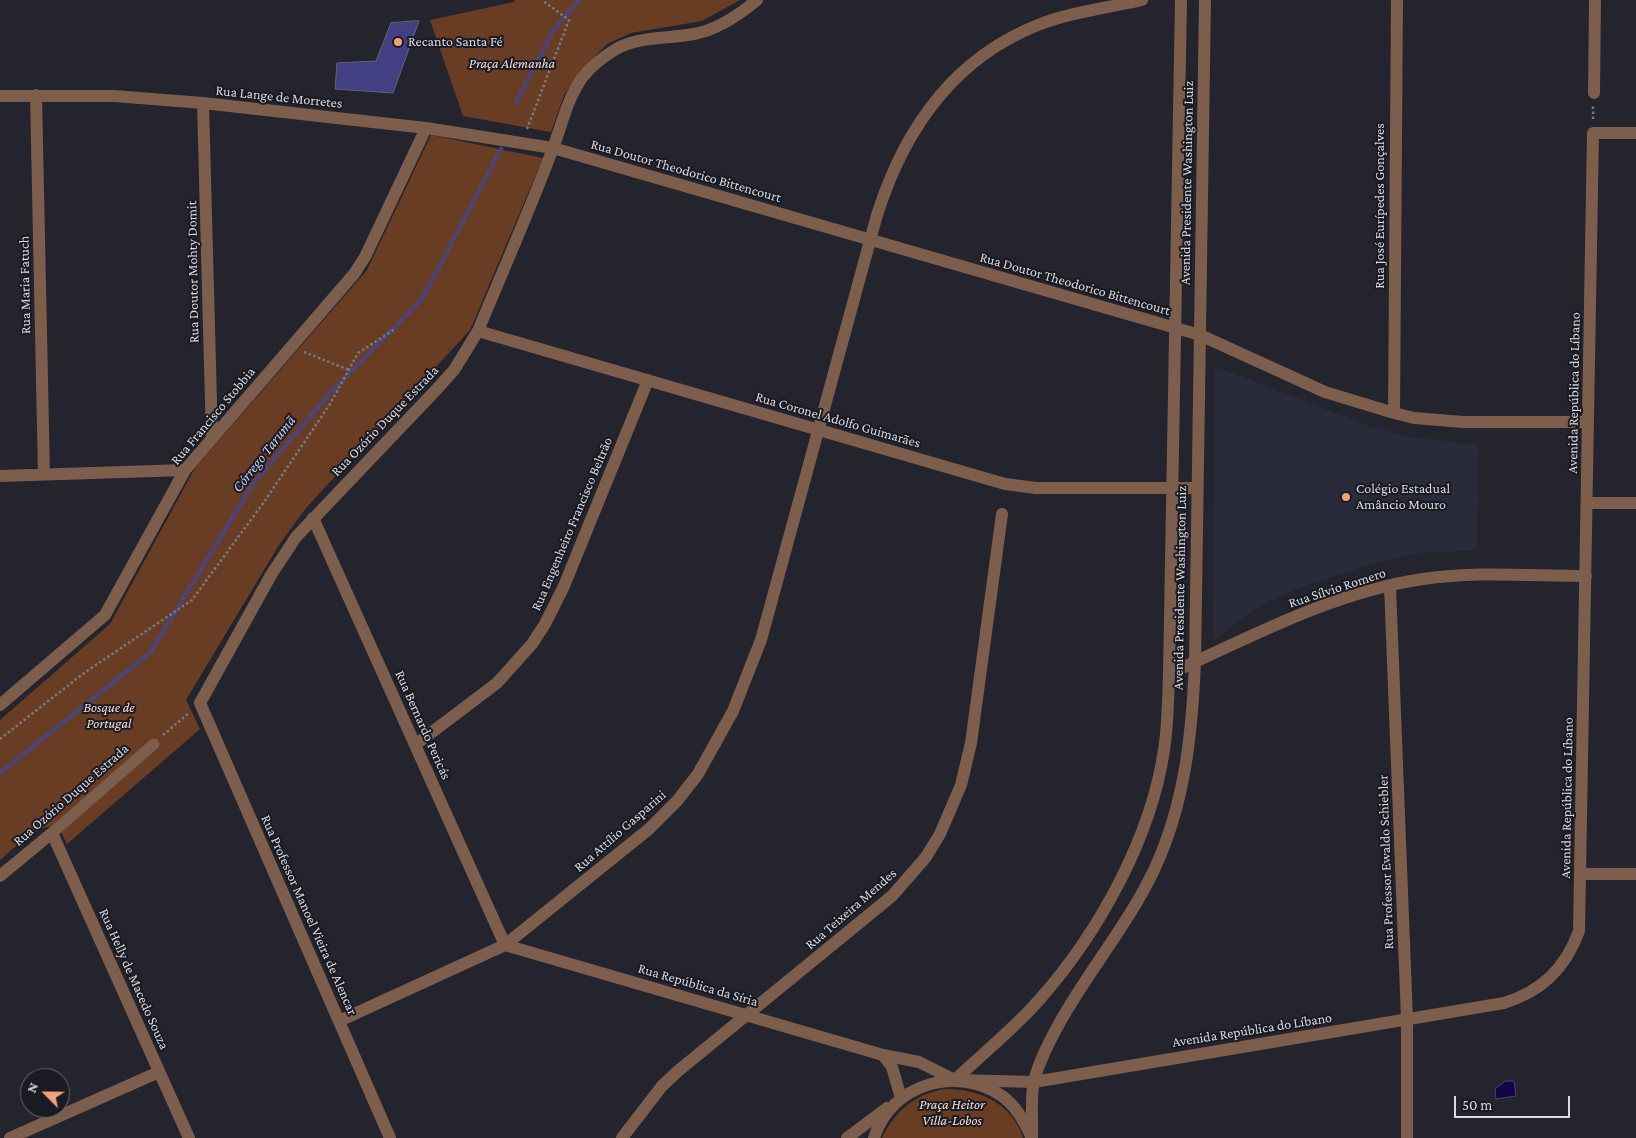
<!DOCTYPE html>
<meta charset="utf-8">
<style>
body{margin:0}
#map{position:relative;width:1636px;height:1138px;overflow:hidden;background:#23242d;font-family:"Crimson Pro",serif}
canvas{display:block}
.north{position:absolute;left:20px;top:1068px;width:50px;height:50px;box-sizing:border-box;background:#1a1a23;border:1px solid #66676f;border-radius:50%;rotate:293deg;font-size:14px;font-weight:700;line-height:20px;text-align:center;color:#d9dae0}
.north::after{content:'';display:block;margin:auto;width:18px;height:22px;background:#f0a378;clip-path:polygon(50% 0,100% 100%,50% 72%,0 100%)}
.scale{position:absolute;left:1454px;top:1096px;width:116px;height:22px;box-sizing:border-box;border:2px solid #d9dae0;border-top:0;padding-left:6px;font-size:15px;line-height:18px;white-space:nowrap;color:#d9dae0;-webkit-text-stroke:4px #1a1a23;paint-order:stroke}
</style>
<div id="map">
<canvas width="1636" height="1138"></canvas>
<div class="north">N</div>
<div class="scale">50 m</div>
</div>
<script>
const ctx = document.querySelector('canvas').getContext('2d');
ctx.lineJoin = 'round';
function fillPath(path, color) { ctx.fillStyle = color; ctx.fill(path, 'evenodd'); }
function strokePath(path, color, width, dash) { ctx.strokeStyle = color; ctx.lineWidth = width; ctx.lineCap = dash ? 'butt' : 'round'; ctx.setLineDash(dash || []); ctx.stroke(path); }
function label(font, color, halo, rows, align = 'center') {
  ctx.font = font + ' "Crimson Pro",serif'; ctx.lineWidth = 4; ctx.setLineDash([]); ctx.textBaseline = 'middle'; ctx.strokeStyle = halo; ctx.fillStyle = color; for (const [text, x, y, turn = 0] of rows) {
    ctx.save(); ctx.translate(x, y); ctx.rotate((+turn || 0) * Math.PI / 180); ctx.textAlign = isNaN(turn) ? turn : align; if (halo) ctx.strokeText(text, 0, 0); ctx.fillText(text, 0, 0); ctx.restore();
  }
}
const built = new Path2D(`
 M1214 366 1372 427 1410 437 1478 445 1477 550 1419 553 1368 565 1298 588 1256 608 1213 641Z`);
const green = new Path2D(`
 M515 0H740L702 21 631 33 607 44 580 71 564 95 551 132 463 116 430 20 514 2Z
 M431 135 543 158 470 330 306 508 279 545 186 700 200 729 67 844C64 839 62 831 56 828 41 820 11 851 0 860V720L110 624 195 468 367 270Z
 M943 1089C977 1088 1013 1103 1023 1138H882C895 1111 913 1096 943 1089Z`);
const water = new Path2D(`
 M1506 1081H1514L1516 1096 1496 1099 1495 1089Z`);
const stream = new Path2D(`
 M516 103 553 31 579 0
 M0 773 150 653 253 484 330 393 422 299 501 149`);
const building = new Path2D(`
 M419 21 393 93 335 89 337 63 376 61 391 23Z`);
const path = new Path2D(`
 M1593 119V105
 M527 129 569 20 542 0
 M304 352 349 370
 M163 735 189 713
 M0 739 84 673 192 600 264 502 330 404 358 353 395 329`);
const pedestrian = new Path2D(`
 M52 833 154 744`);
const minor = new Path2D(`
 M1594 93 1595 0
 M36 95 44 475
 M0 96H114L203 103 426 128 553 148 1200 335 1325 392 1394 413 1414 418 1463 422H1588
 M203 103 212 439
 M478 331 1005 484 1036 488H1197
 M1394 413 1397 0
 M0 476 185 470
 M1587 503H1636
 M313 518 505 945 883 1055 919 1062 955 1080 1034 1082 1504 1003C1542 991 1565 969 1579 931L1593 133H1636
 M1390 586 1407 1019V1138
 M1169 674C1250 637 1333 592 1423 579 1476 571 1532 576 1586 576
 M0 705 105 615 185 470 354 274 365 257 426 128
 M415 745 497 683 532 644 545 624 564 586 648 380
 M1581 874H1636
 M0 876 52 833 189 1138
 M339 1021 505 945 649 829 677 801 698 774 733 711 761 640 877 215C904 130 952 59 1038 25 1070 12 1108 8 1142 0
 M883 1055 892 1067 901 1098
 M10 1138 159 1072
 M390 1138 200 703 271 575 296 537 436 390 454 370 478 331C503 270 530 210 553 148 562 125 567 99 582 78 591 66 603 57 616 49 640 36 668 39 694 34 717 30 739 15 757 0
 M622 1138 662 1086 678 1071 892 896 926 857 940 834 961 785 971 743 1002 514`);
const tertiary = new Path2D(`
 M955 1080C983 1053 1015 1028 1040 999 1099 932 1151 838 1164 750 1168 725 1168 699 1169 674L1181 0
 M847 1138 887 1108
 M874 1138C891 1084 956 1065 1002 1096 1016 1106 1024 1121 1031 1136
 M1032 1138C1033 1120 1030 1099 1034 1081 1039 1061 1050 1040 1060 1022 1089 970 1129 923 1154 870 1185 804 1192 734 1195 662L1205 0`);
const markers = [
 [398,42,5,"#f0a378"],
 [1346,497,5,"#f0a378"]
];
const poiNames = [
 ["Recanto Santa Fé",408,42],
 ["Colégio Estadual",1356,489],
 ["Amâncio Mouro",1356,505]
];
const parkNames = [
 ["Praça Alemanha",512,64],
 ["Bosque de",109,708],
 ["Portugal",109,724],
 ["Praça Heitor",952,1105],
 ["Villa-Lobos",952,1121]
];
const streetNames = [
 ["Rua Lange de Morretes",279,97,6],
 ["Rua Doutor Theodorico Bittencourt",686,171,16],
 ["Avenida Presidente Washington Luiz",1187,183,-89],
 ["Rua José Eurípedes Gonçalves",1380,206,-90],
 ["Rua Doutor Mohty Domit",193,272,-91],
 ["Rua Doutor Theodorico Bittencourt",1075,284,16],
 ["Rua Maria Fatuch",25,285,-91],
 ["Avenida República do Líbano",1574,393,-89],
 ["Rua Francisco Stobbia",213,416,-50],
 ["Rua Coronel Adolfo Guimarães",838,420,16],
 ["Rua Ozório Duque Estrada",385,421,-46],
 ["Rua Engenheiro Francisco Beltrão",572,524,-67],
 ["Avenida Presidente Washington Luiz",1180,588,-89],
 ["Rua Sílvio Romero",1337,588,-18],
 ["Rua Bernardo Pericás",423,725,66],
 ["Rua Ozório Duque Estrada",71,795,-41],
 ["Avenida República do Líbano",1567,798,-89],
 ["Rua Attílio Gasparini",620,831,-41],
 ["Rua Professor Ewaldo Schiebler",1386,862,-92],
 ["Rua Teixeira Mendes",851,909,-41],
 ["Rua Professor Manoel Vieira de Alencar",309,915,66],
 ["Rua Helly de Macedo Souza",134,979,66],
 ["Rua República da Síria",698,985,16],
 ["Avenida República do Líbano",1252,1030,-9]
];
const waterNames = [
 ["Córrego Tarumã",264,454,-52]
];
fillPath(built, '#2a2b3a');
fillPath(green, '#693d24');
fillPath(water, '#130345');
strokePath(water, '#4e4474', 1);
strokePath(stream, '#4e4474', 4.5);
fillPath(building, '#423f83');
strokePath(building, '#646571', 1);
strokePath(path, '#787981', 2.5, [2.5, 2.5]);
strokePath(pedestrian, '#7d5d4c', 11);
strokePath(minor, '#7d5d4c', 12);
strokePath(tertiary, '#7d5d4c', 12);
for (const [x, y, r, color] of markers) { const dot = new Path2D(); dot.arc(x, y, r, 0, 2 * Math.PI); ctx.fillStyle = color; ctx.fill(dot); strokePath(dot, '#1a1a23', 2); }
label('14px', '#d9dae0', '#1a1a23', poiNames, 'left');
label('italic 14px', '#f4ded3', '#1a1a23', parkNames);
label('14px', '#d9dae0', '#1a1a23', streetNames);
label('italic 15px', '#c9ccf4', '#1a1a23', waterNames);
</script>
